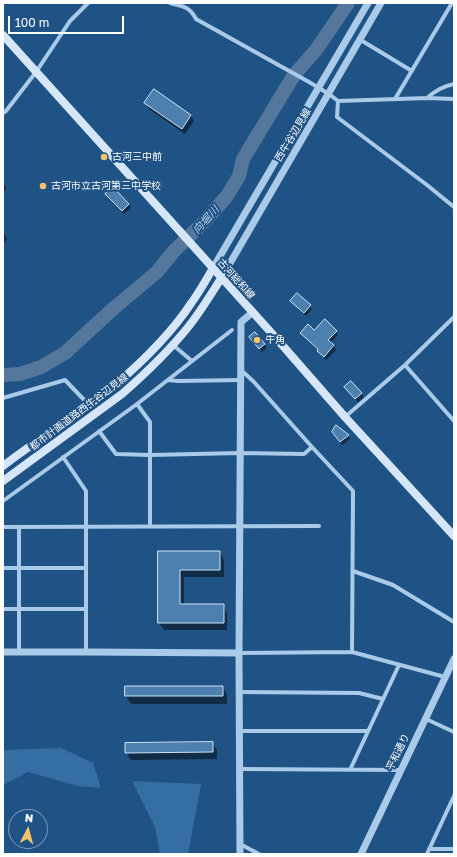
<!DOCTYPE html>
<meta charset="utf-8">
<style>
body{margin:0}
#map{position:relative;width:457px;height:857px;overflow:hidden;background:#205385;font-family:"Golos Text",sans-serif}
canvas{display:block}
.frame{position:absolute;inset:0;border:4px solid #fff;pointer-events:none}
.north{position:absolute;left:8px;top:809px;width:40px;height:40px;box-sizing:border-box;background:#205385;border:1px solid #7998b6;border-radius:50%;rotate:6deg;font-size:11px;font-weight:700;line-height:16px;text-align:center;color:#fff}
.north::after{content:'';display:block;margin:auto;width:14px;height:18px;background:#f7c46a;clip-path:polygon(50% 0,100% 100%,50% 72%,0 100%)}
.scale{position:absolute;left:8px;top:16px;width:116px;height:18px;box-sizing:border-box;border:2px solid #fff;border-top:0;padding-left:5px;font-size:12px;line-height:14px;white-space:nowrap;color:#fff;-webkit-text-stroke:3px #205385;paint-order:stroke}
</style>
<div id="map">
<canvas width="457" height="857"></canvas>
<div class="frame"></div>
<div class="north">N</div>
<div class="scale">100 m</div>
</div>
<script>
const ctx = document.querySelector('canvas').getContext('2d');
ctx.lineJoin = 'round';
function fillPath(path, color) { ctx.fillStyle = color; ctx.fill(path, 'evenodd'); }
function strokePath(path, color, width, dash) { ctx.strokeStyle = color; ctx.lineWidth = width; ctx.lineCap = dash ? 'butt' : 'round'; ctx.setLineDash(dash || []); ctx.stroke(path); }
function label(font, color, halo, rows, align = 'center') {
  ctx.font = font + ' "Golos Text","Noto Sans JP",sans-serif'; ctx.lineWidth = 4; ctx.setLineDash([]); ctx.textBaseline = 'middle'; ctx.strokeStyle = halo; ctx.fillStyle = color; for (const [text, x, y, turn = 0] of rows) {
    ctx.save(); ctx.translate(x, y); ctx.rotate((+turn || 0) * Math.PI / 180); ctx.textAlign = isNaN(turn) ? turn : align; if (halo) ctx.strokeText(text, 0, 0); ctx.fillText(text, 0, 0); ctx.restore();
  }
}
const green = new Path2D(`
 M61 748 93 763 101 788 78 786 28 772 3 785V750Z
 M132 781 201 784 188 854H160L155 827Z`);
const shadow = new Path2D(`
 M154 91 191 116 194 121 185 134 149 109 145 103Z
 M3 183 6 189 3 193Z
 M113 188 129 204 131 208 124 214 108 198 106 194Z
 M3 231 7 239 3 244Z
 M292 301 310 306 312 309 306 316 294 304Z
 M314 331H336L338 335 330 343 334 346 336 350 326 360 320 354 318 351V350L303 336 301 333Z
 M255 333 267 348 262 352 252 341Z
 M351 382 364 397 358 402 347 390Z
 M348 435 350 439 342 445 335 436Z
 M159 552H220L224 560V577H184V605H223L227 613V630H164L159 623Z
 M223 687 227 695V704H131L126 696Z
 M212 743 217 750V759L131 760 126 752Z`);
const river = new Path2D(`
 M3 375 20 374 41 367 65 353 114 308 157 272 174 251 204 222 227 196 239 176 243 159 294 75 316 50 348 3`);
const building = new Path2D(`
 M154 89 191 115 182 129 144 103Z
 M113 187 129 204 122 211 105 194Z
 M297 293 311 305 304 313 290 301Z
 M325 319 337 331 328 340 334 345 324 357 317 351 318 349 300 333 308 324 314 330Z
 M255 332 265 344 259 349 249 337Z
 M351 381 362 393 355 399 344 387Z
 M336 425 349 435 340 442 332 432Z
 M158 551H220V570H180V604H224V623H158Z
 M125 686H223V696H125Z
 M213 742V752L125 753V743Z`);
const minor = new Path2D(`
 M170 3C183 6 190 7 196 19L309 82 329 94 338 101 427 98 454 99
 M359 39 412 71
 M427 98C435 91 443 86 454 84
 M395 99 452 3
 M338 101 337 117 427 185 454 207
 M3 113 6 111 36 72 70 21 88 3
 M173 345 192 361
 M405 365 454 421
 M241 370 254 382 312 447 353 491 352 652
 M168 380 178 381 241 380
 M3 398 65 380 89 405
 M137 404 150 422V527
 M345 417 405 365 454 317
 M99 431 116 454 150 455 240 453 304 454 312 447
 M63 457 86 491V652
 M3 501 137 404 232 330
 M3 527 319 526
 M19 527V652
 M3 568H86
 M353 571 393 585 454 622
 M3 609H86
 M239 653 352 652 445 677
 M239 692 359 693 383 699
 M426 719 454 732
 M239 731H368
 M240 769 401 770
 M350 770 399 665
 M240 844 259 854
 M429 849H454
 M427 854 454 796`);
const tertiary = new Path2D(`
 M213 268 368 3
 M222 277 381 3
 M3 652H86L239 653
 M240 854 239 653 241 322 253 312
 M361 854 454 659`);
const secondary = new Path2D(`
 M3 35 276 338 345 417 454 536
 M3 466C39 438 78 415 114 386 141 363 173 331 192 302 200 291 206 280 213 268
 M3 481 122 394C146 373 169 351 189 326 201 311 211 294 222 277`);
const markers = [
 [104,157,4,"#f7c46a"],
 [43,186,4,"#f7c46a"],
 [257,340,4,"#f7c46a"]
];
const streetNames = [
 ["西牛谷辺見線",293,135,-59],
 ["古河総和線",236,279,48],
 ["都市計画道路西牛谷辺見線",79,412,-37],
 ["平和通り",398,752,-64]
];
const poiNames = [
 ["古河三中前",112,157],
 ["古河市立古河第三中学校",51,186],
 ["牛角",265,340]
];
const waterNames = [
 ["向堀川",206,220,-48]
];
fillPath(green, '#346ea2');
fillPath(shadow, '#0007');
strokePath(river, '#54779b', 14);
fillPath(building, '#4d80af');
strokePath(building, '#cde3f7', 1);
strokePath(minor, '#a9cae9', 4);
strokePath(tertiary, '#a9cae9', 7);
strokePath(secondary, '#d4e6f7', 8);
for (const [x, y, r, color] of markers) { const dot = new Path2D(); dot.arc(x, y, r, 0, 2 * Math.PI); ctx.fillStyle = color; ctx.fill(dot); strokePath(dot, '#205385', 1.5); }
label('10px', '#fff', '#205385', streetNames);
label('10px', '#fff', '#205385', poiNames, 'left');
label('italic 11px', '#b5d4f1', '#205385', waterNames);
</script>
